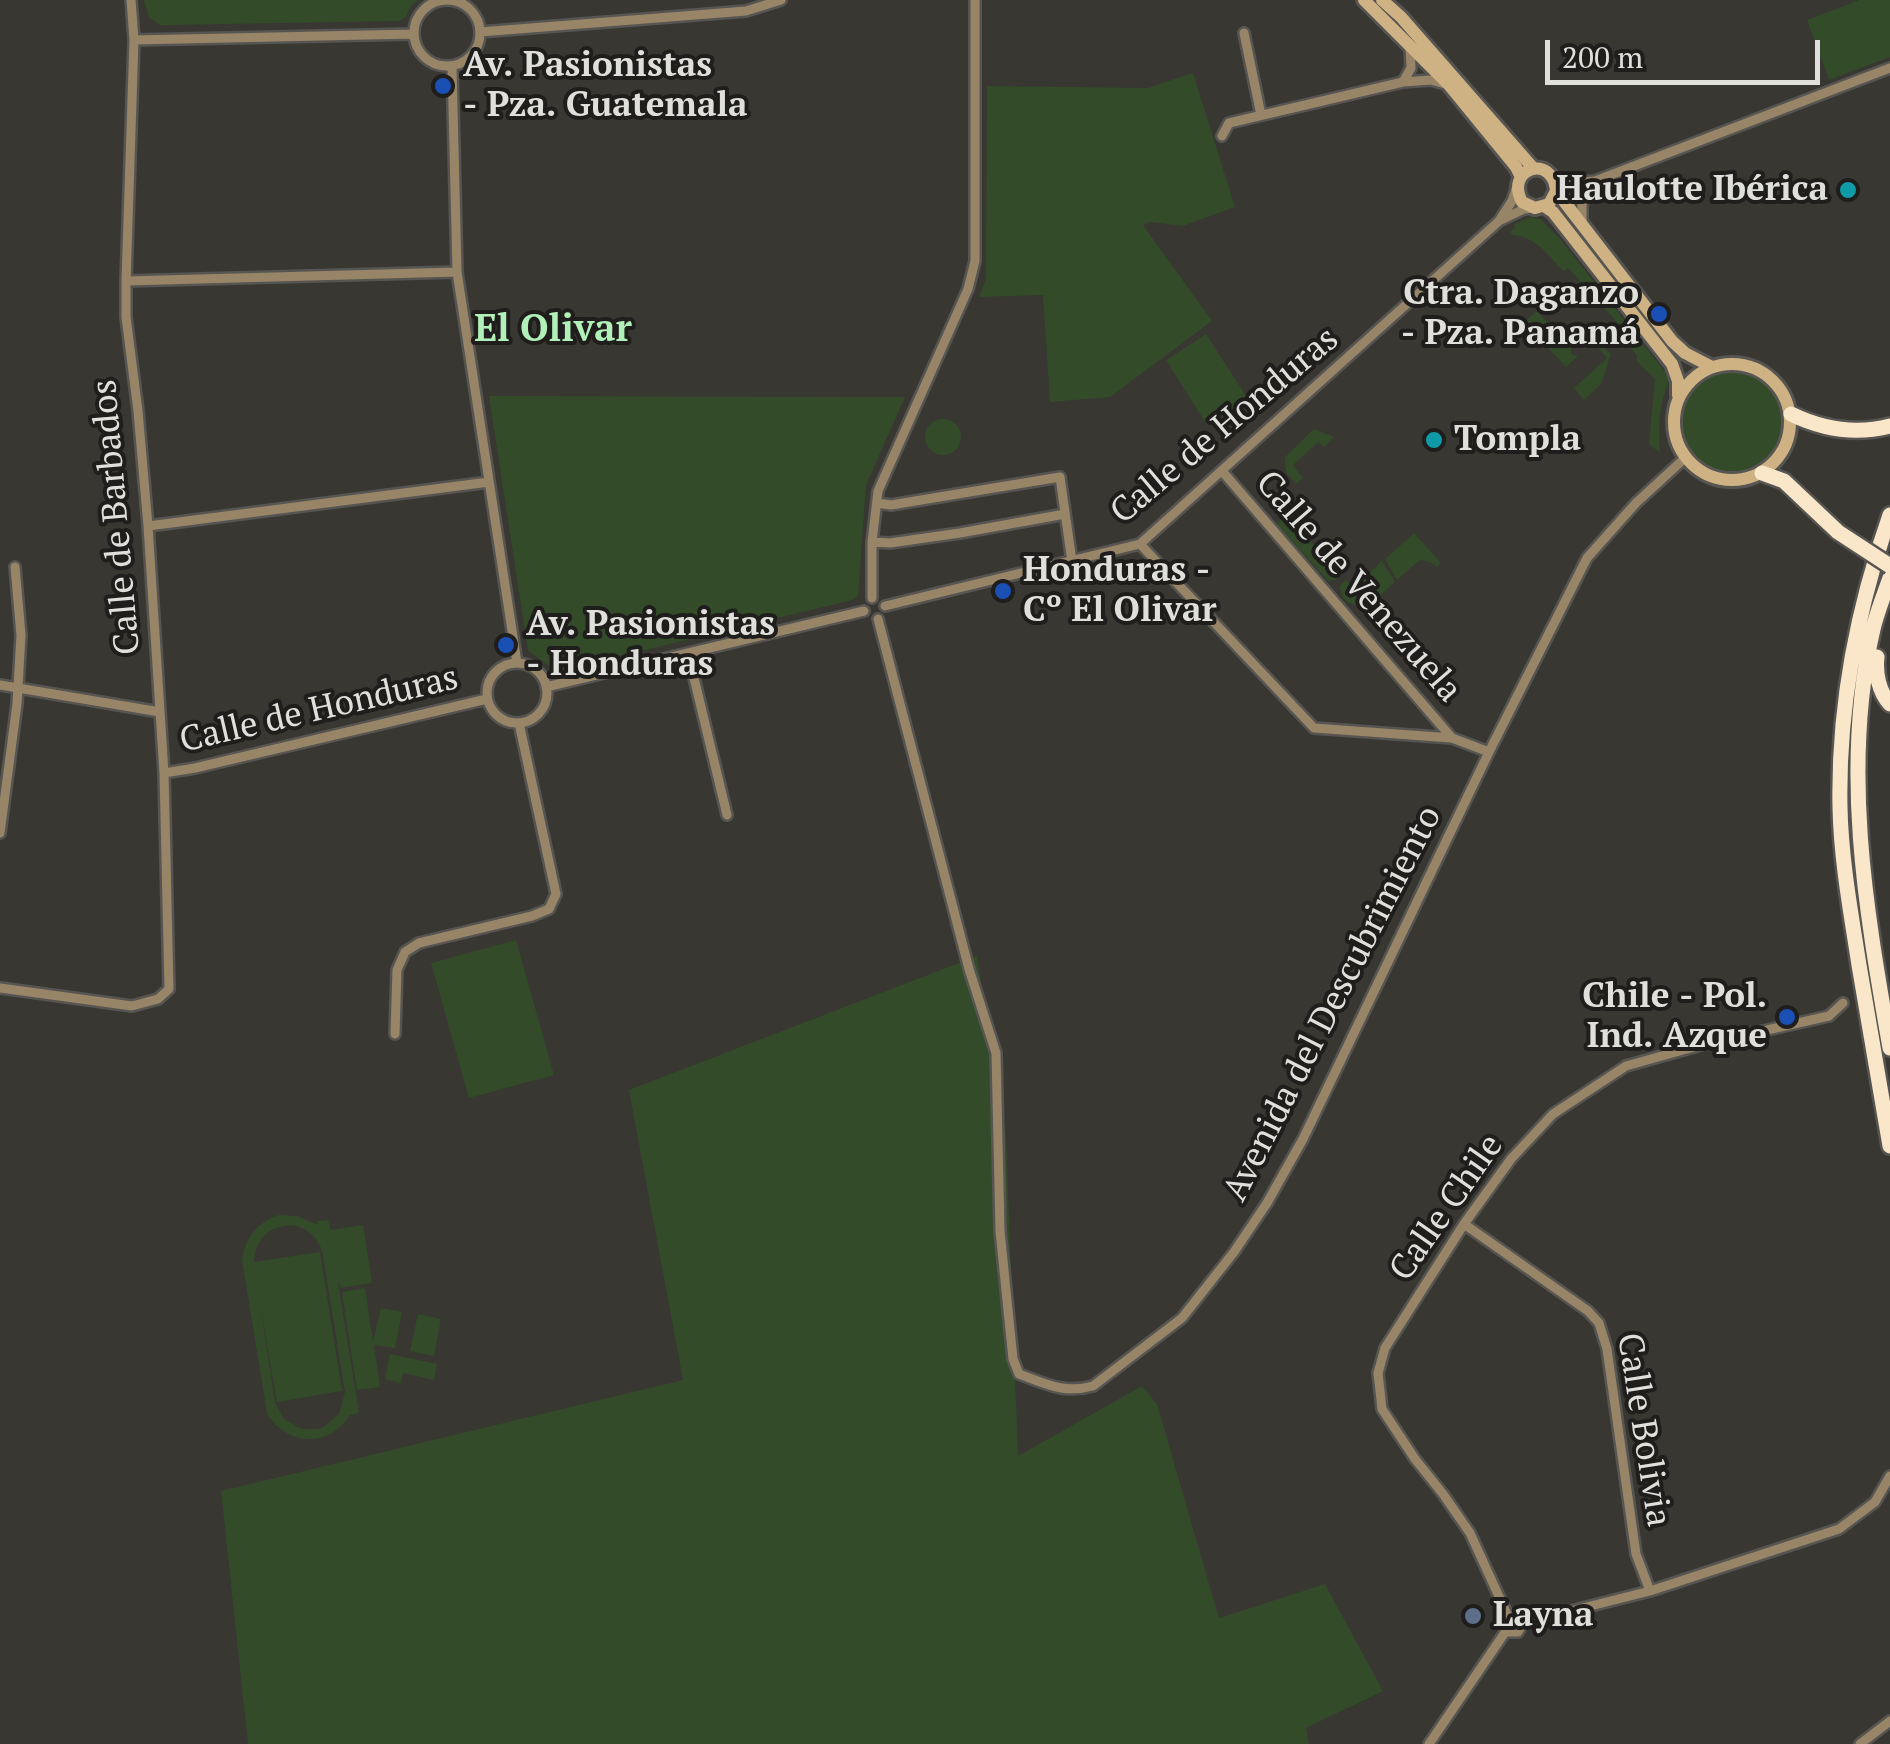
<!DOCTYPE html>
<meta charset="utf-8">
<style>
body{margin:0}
#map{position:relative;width:1890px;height:1744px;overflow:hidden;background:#383732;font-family:"PT Serif",serif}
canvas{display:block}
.scale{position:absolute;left:1545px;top:40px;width:275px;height:45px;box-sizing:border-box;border:5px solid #dfdfdc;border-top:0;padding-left:12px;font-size:30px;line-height:35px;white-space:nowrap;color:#dfdfdc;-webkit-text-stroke:8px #1f1e1c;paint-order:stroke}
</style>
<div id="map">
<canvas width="1890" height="1744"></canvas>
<div class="scale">200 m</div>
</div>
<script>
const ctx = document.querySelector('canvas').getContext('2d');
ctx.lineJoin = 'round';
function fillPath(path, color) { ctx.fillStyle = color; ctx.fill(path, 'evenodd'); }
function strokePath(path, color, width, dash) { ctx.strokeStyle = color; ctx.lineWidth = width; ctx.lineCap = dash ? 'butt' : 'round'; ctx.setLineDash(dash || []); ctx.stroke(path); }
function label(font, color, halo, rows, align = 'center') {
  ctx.font = font + ' "PT Serif",serif'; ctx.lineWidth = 8; ctx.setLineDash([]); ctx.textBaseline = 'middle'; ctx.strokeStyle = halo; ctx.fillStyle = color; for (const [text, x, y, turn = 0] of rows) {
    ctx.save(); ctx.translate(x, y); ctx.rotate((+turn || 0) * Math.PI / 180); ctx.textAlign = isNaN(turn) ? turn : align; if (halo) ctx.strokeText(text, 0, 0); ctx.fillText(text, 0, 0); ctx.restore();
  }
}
const green = new Path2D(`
 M144 0H418L410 7 406 17 398 21 168 25H160L149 17Z
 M1859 0H1890V57L1829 80 1807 20Z
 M1193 73 1235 207 1183 226 1151 222 1143 225 1212 321 1110 397 1050 402 1043 295 979 297 986 279 987 86 1148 88Z
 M1531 217 1540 219 1560 239 1670 378C1659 406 1658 423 1660 453L1649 444 1655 379 1641 366 1637 360V356L1621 335 1625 331 1568 268 1563 271C1547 254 1536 237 1512 235L1510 232 1515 228 1514 224Z
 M1537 311 1571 348V354L1578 356 1566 367 1524 322Z
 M1206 334 1248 399 1207 425 1166 360Z
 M1596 338 1611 354 1601 384 1584 400 1574 388 1607 358 1593 342Z
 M1679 422a52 52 0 1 1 104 0a52 52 0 1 1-104 0Z
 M489 396 905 397 866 485 858 596 852 600 558 671C555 670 530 653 528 650Z
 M925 437a18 18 0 1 1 36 0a18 18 0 1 1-36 0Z
 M1314 429 1334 437 1324 447 1318 442 1293 465 1303 478 1296 484 1286 472 1285 457Z
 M1287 515 1341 574 1335 580 1328 581 1278 526V522Z
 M1414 533 1441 563 1437 567 1430 562 1420 560 1397 580 1385 559Z
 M1382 561 1395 582C1383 592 1370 609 1353 604 1343 601 1341 596 1340 586L1346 580 1354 587Z
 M516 940 554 1075 469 1098 431 963Z
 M977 956 1006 1137 1018 1456 1142 1386 1157 1404 1219 1618 1325 1584 1383 1691 1306 1728 1309 1744H248L221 1491 683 1380 629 1090Z
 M279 1215 297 1216 318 1225V1221L328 1220 331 1230 363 1225 372 1283 341 1288 338 1282 359 1413 350 1415C330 1448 286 1447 267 1413L242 1260C245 1238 257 1222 279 1215ZM292 1225C307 1228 316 1236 322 1250L345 1392 339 1414 325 1426 318 1429H302L284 1419 275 1402 260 1304 277 1402 342 1391 320 1252 254 1262C256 1238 268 1227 292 1225Z
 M365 1288 373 1342 381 1308 402 1312 395 1348 374 1345 380 1387 357 1390 342 1292Z
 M418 1314 441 1319 434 1356 410 1351Z
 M390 1354 437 1364 434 1380 403 1373 401 1383 385 1379Z`);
const minor = new Path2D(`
 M414 33a33 33 0 1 1 66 0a33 33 0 1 1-66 0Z
 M480 32 746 11 781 0
 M1244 33 1261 115
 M134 40 414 34
 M1410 47 1411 68 1403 82 1431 80 1445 84
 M452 66 457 272 517 663
 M1222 136 1229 123 1403 82
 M1555 181 1568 183 1595 181 1890 68
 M1501 220 1524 209 1534 208
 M1582 223V204L1595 181
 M126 281 457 272
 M1222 471 1452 738
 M877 503 891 505 1060 477 1072 562
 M148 526 489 482
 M872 542 890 543 960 533 1065 514
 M1140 544 1314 728 1452 738 1489 752
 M872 598V542L878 491 968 289 975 261V0
 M885 606 1140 544 1499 221 1512 201 1516 189
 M878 619 969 969 996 1053 1000 1231 1013 1359 1019 1374C1046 1384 1064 1394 1093 1386L1182 1318 1234 1252 1267 1203 1303 1139 1489 752 1587 558 1636 503 1685 458
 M688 653 727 815
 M487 693a30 30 0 1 1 60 0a30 30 0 1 1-60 0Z
 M0 685 160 712
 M546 687 864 611
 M164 773 195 768 487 699
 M0 833 17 704 21 635 15 567
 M0 988 132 1006 158 999 169 989 164 773 148 526 138 411 126 317V281L134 40 131 0
 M395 1034 397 970 405 952 419 943 532 916 549 909 556 894 519 723
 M1464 1224 1588 1311 1599 1323 1607 1349 1636 1554 1650 1591
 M1507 1614 1470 1533 1443 1494 1415 1459 1382 1409 1378 1373 1385 1348 1464 1224 1511 1159 1553 1114 1626 1066 1701 1045 1829 1016 1843 1003
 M1507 1614 1502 1623 1507 1632H1518L1523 1623
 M1523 1623 1650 1591 1839 1529 1875 1502 1890 1476
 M1429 1744 1506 1631
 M1860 1744 1890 1721`);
const secondary = new Path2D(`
 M1364 0 1449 85 1516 167 1521 177
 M1382 0 1401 17 1534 169
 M1556 191 1549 204 1535 208 1522 202C1504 168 1553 153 1556 191L1672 341 1685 353 1712 367
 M1544 206 1553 212 1672 364 1678 381V395
 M1674 422a58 58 0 1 1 116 0a58 58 0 1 1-116 0Z`);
const trunk = new Path2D(`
 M1791 414C1822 429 1856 435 1890 426
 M1762 473 1784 481 1838 532
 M1890 515C1857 609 1838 706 1840 807 1841 860 1851 913 1859 965 1870 1026 1880 1086 1890 1146
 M1890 578C1884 595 1877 612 1873 629 1841 769 1866 910 1890 1048
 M1877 657C1875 673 1879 692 1890 704`);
const trunkBridge = new Path2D(`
 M1838 532 1890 566`);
const markers = [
 [443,86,10,"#1a4fb4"],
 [1848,190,10,"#0f9aa8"],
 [1659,314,10,"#1a4fb4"],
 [1434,440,10,"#0f9aa8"],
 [1003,591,10,"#1a4fb4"],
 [506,645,10,"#1a4fb4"],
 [1787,1017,10,"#1a4fb4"],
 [1473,1616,10,"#5c6f8a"]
];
const poiNames = [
 ["Av. Pasionistas",463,66],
 ["- Pza. Guatemala",463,106],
 ["Haulotte Ibérica",1828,190,"right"],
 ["Ctra. Daganzo",1639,294,"right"],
 ["- Pza. Panamá",1639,334,"right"],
 ["Tompla",1454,440],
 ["Honduras -",1023,571],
 ["Cº El Olivar",1023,611],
 ["Av. Pasionistas",526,625],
 ["- Honduras",526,665],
 ["Chile - Pol.",1767,997,"right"],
 ["Ind. Azque",1767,1037,"right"],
 ["Layna",1493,1616]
];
const streetNames = [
 ["Calle de Honduras",1225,426,-40],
 ["Calle de Barbados",117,517,-95],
 ["Calle de Venezuela",1358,587,49],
 ["Calle de Honduras",319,710,-13],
 ["Avenida del Descubrimiento",1333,1004,-63],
 ["Calle Chile",1447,1208,-55],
 ["Calle Bolivia",1643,1430,81]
];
const neighbourhoodNames = [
 ["El Olivar",553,330]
];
fillPath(green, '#334b29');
strokePath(minor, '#565551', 14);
strokePath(secondary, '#565551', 18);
strokePath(trunk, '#565551', 20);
strokePath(minor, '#988568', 9);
strokePath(secondary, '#cfb283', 12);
strokePath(trunk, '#fae6c8', 15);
strokePath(trunkBridge, '#565551', 20, []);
strokePath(trunkBridge, '#fae6c8', 15);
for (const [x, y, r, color] of markers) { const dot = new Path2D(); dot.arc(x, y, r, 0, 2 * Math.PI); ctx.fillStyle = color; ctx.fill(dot); strokePath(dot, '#1f1e1c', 4); }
label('bold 35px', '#dfdfdc', '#1f1e1c', poiNames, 'left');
label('35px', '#dfdfdc', '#1f1e1c', streetNames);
label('bold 38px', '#b1f0b8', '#1f1e1c', neighbourhoodNames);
</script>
